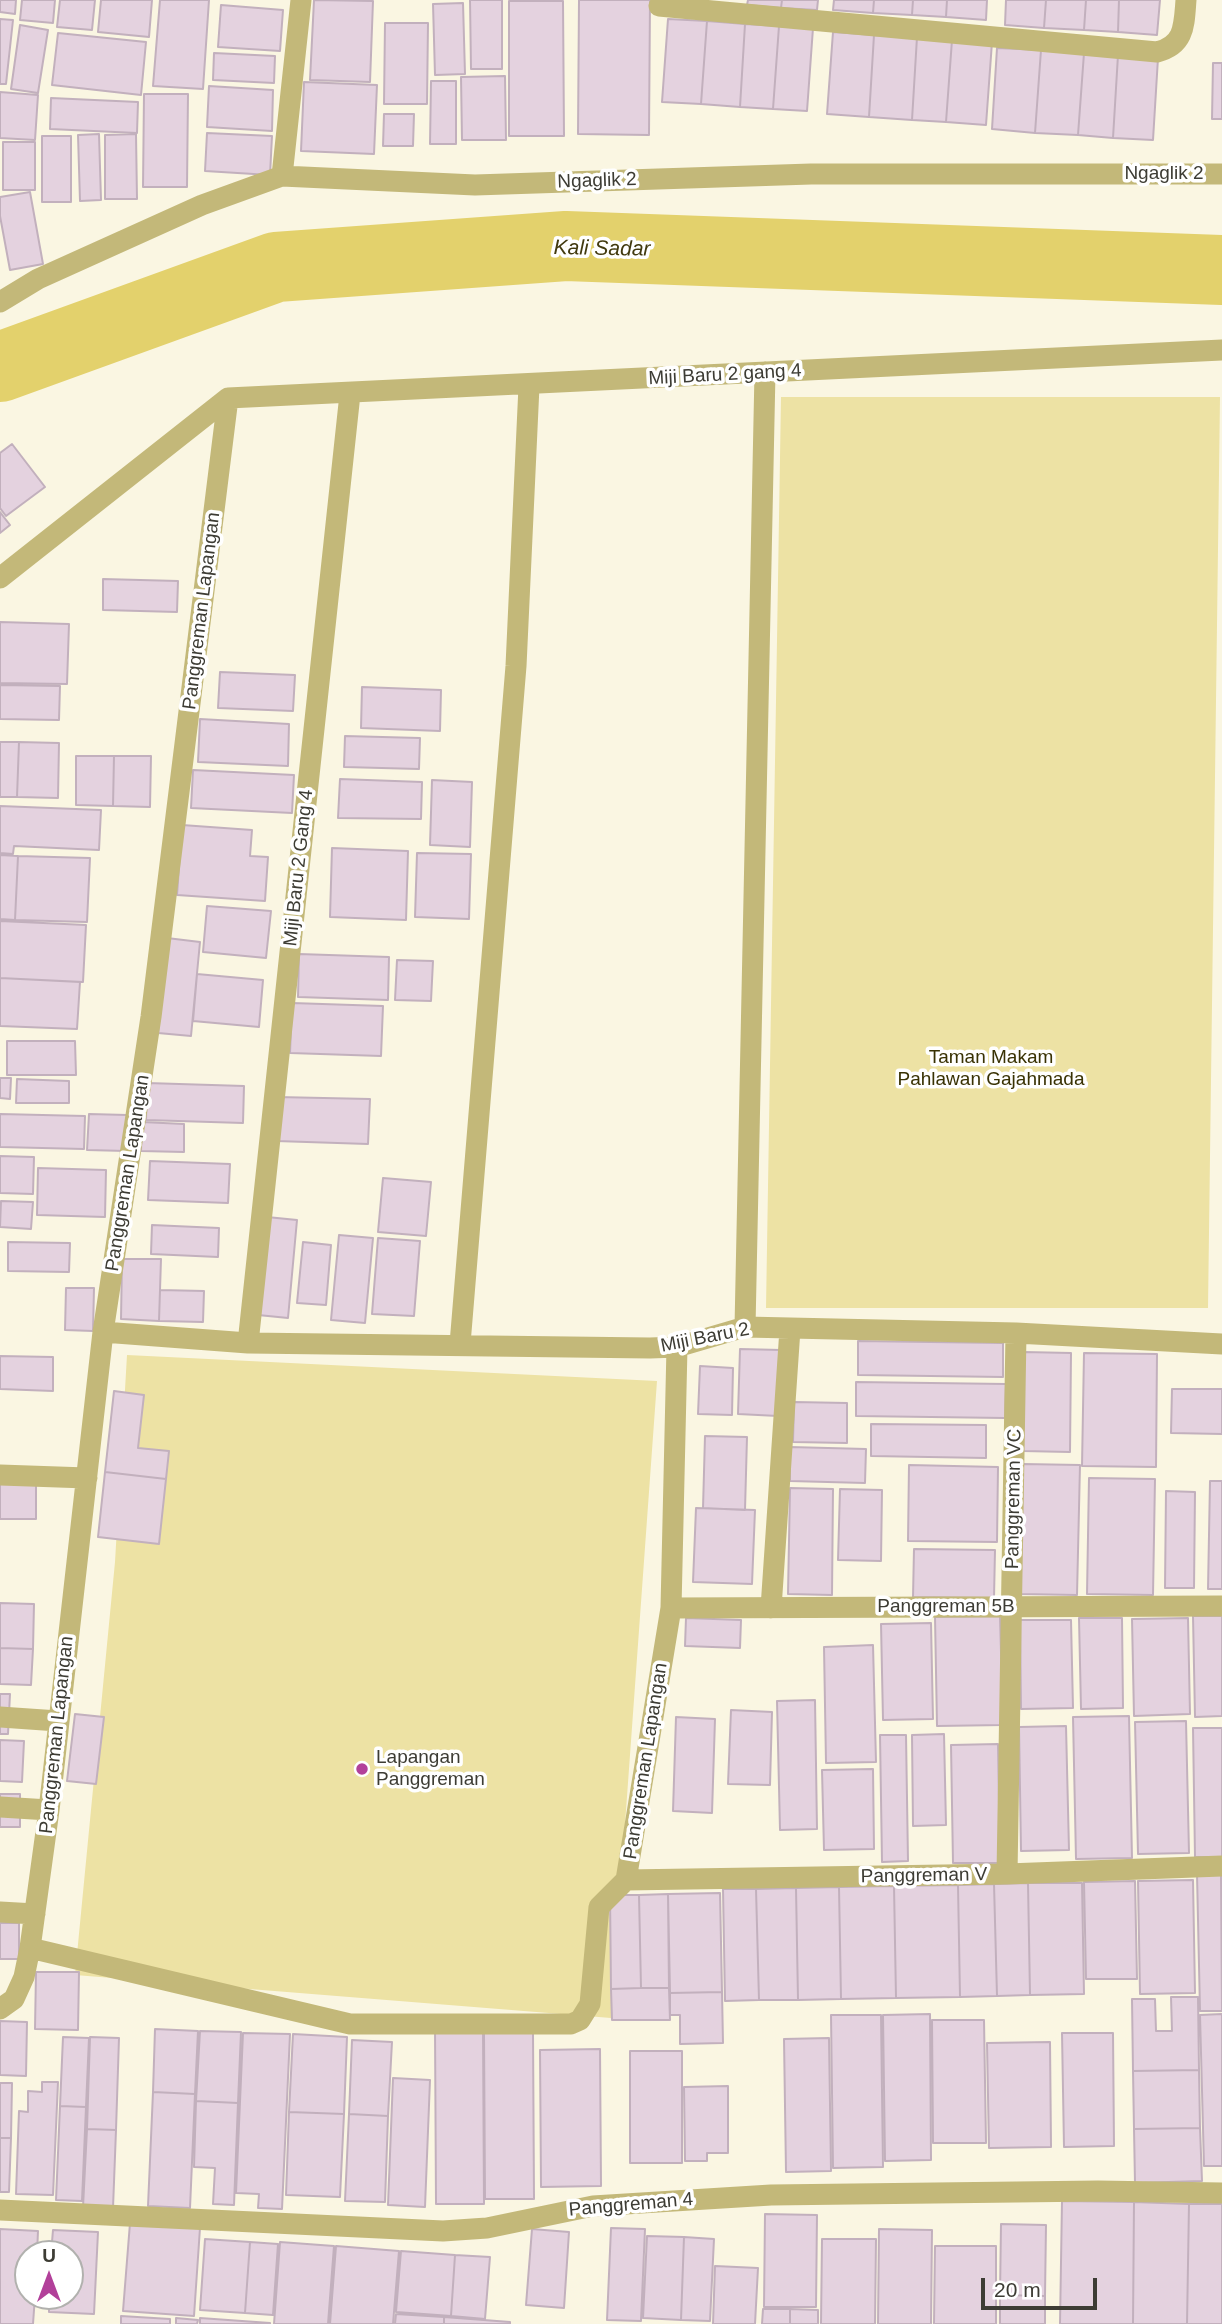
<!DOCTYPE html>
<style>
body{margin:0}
#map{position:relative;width:1222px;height:2324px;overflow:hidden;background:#faf6e2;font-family:Arial,sans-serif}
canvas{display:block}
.north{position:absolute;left:14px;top:2240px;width:70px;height:70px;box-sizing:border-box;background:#fff;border:2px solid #b1b1ae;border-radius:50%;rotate:0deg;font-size:19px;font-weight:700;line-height:28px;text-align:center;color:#3d3c34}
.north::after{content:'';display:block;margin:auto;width:24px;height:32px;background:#b2409a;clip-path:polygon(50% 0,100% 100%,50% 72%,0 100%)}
.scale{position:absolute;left:981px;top:2278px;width:116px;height:32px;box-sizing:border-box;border:4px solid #3d3c34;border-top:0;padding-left:9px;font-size:21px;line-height:24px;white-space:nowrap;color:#3d3c34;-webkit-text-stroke:5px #fff;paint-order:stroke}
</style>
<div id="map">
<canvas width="1222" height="2324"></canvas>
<div class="north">U</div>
<div class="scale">20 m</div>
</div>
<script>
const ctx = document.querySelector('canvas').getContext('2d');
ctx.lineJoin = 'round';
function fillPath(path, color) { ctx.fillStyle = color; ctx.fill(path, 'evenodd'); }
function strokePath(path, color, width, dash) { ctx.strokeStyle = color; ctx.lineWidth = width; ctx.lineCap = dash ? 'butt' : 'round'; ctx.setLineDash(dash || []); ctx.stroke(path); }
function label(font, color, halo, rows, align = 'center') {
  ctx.font = font + ' Arial,sans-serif'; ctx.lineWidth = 7; ctx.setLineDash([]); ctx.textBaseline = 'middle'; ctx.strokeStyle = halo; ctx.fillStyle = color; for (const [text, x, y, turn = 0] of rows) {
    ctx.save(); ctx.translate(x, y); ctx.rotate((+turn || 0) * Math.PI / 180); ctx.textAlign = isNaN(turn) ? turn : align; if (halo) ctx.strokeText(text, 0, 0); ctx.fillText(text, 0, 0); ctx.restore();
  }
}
const green = new Path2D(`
 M781 397H1220L1208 1308H766Z
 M127 1355 657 1381 611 2018 75 1975 115 1562Z`);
const river = new Path2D(`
 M0 367 276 267 566 246 1222 270`);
const building = new Path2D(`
 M0 0H16L15 14 0 12Z
 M22 0H55L53 23 20 20Z
 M60 0H95L92 30 57 27Z
 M101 0H152L149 37 98 32Z
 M160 0H209L203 89 153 86Z
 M314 0 373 1 370 82 310 80Z
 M470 0H502V69H471Z
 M579 0H650L649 135 578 134Z
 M748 0H782L781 8 747 5Z
 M782 0H818L817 10 781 8Z
 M834 0H874L873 13 833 10Z
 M874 0H913L912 15 873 13Z
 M913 0H947L946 17 912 15Z
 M947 0H987L986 20 946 17Z
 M1006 0H1046L1044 28 1005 25Z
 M1046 0H1086L1084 30 1044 28Z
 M1086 0H1119L1118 32 1084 30Z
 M1119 0H1160L1157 35 1118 32Z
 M509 1H563L564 136H509Z
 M463 3 465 74 435 75 433 4Z
 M221 5 283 10 280 51 218 47Z
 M0 19 13 20 6 84H0Z
 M668 19 707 21 701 104 662 102Z
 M707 21 745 24 740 107 701 104Z
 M385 23H428L427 104H384Z
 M745 24 779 26 773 109 740 107Z
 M20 25 48 30 38 93 11 89Z
 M779 26 813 28 807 111 773 109Z
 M833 32 874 35 869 117 827 114Z
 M58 33 146 42 141 95 52 85Z
 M874 35 917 37 912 120 869 117Z
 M917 37 952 40 946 122 912 120Z
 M952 40 992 42 986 125 946 122Z
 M997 48 1041 50 1035 133 992 129Z
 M1041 50 1084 53 1078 135 1035 133Z
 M214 53 275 56 274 83 213 80Z
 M1084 53 1118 55 1113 138 1078 135Z
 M1118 55 1158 58 1153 140 1113 138Z
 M1213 63H1222V119H1212Z
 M505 76 506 140H462L461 77Z
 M431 81H456V144H430Z
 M304 82 377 85 374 154 301 151Z
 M209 86 273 90 272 131 207 127Z
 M0 92 38 95 35 140 0 138Z
 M144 94H188L187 187H143Z
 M51 98 138 102 137 133 50 129Z
 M384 114H414L413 146H383Z
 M207 133 272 136 270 175 205 171Z
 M99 134 101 200 80 201 78 135Z
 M136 134 137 199H105V135Z
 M42 136H71V202H42Z
 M3 142H35V190H3Z
 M30 192 43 264 10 270 0 216V197Z
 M12 444 45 487 6 516 0 508V453Z
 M0 512 10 525 0 533Z
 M103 579 178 581 177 612 103 610Z
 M0 622 69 624 67 684 0 683Z
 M220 672 295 675 293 711 218 708Z
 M0 685 60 686 59 720 0 719Z
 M362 687 441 690 440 731 361 728Z
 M200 719 289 724 288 766 198 762Z
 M345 736 420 738 419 769 344 767Z
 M0 742H19L17 797H0Z
 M19 742 59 743 58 798 17 797Z
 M76 756H114L113 806 76 805Z
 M114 756H151L150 807 113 806Z
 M193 770 294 775 292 813 191 808Z
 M340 779 422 782 421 819 338 818Z
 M432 780 472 782 470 847 430 845Z
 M0 806 101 810 99 850 14 846 13 854 0 853Z
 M182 825 252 830 250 856 268 857 265 901 177 895Z
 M332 848 408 851 406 920 330 917Z
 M417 853 471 854 469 919 415 917Z
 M0 855 18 856 15 920 0 919Z
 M18 856 90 858 87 922 15 920Z
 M207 906 271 911 266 958 203 952Z
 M0 921 86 925 83 982 0 978Z
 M167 938 200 942 191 1036 158 1033Z
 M299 954 389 957 388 1000 298 997Z
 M397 960 433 961 431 1001 395 1000Z
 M197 974 263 980 259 1027 193 1021Z
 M0 978 80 982 77 1029 0 1026Z
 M292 1003 383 1006 381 1056 290 1053Z
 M7 1041H75L76 1075H7Z
 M0 1078H11L10 1099 0 1098Z
 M17 1079 69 1081V1103H16Z
 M147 1083 244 1086 243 1123 146 1120Z
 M277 1097 370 1099 368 1144 276 1141Z
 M0 1114 85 1116 84 1149 0 1147Z
 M89 1114 127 1115 126 1151 87 1150Z
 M142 1122 184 1124V1152L141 1151Z
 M0 1156 34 1157 33 1194 0 1193Z
 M150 1161 230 1164 228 1203 148 1200Z
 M38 1168 106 1170 105 1217 37 1215Z
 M383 1178 431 1182 426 1236 378 1232Z
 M1 1201 33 1202 31 1229 0 1227Z
 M267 1217 297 1220 288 1318 258 1315Z
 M152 1225 219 1228 218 1257 151 1254Z
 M339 1235 373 1238 365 1323 331 1320Z
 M378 1238 420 1241 414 1316 372 1314Z
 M8 1242 70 1243 69 1272 8 1271Z
 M303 1242 331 1245 326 1305 297 1303Z
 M122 1259H161L159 1321 121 1319Z
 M66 1288H94L93 1331 65 1330Z
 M160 1290 204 1291 203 1322 159 1321Z
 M858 1341 1003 1343V1377L858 1375Z
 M740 1349 781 1350 778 1416 738 1414Z
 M1024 1352 1071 1353 1070 1452 1023 1451Z
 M1084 1353 1157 1354 1156 1467 1082 1466Z
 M0 1356 53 1357V1391L0 1389Z
 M700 1366 733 1368 732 1415 698 1414Z
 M856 1382 1006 1384 1005 1418 856 1416Z
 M1172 1389H1222V1434L1171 1433Z
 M114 1391 144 1395 138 1448 169 1451 166 1479 105 1472Z
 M794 1402 847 1403V1443L793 1442Z
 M871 1424 986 1425V1458L871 1456Z
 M705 1436 747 1437 745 1510 703 1508Z
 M790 1447 866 1449 865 1483 790 1481Z
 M1023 1464 1080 1465 1077 1595 1020 1594Z
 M909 1465 998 1467 997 1542 908 1541Z
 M105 1472 166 1479 159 1544 98 1537Z
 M1089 1478 1155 1479 1153 1595 1087 1594Z
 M1210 1481H1222V1589H1208Z
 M0 1482H36V1519H0Z
 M790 1488 833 1489 832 1595 788 1594Z
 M840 1489 882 1490 881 1561 838 1560Z
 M1166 1491 1195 1492 1194 1588H1165Z
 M696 1508 755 1510 752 1584 693 1582Z
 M914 1549 995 1550 994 1598 913 1597Z
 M0 1603 34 1604 33 1649 0 1648Z
 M1000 1616 1003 1725 937 1726 935 1617Z
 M1193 1616H1222V1716L1195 1717Z
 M686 1618 741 1620 740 1648 685 1646Z
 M1079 1618H1122L1123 1708 1081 1709Z
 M1188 1618 1190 1714 1134 1716 1132 1619Z
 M1020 1620H1071L1073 1708 1021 1709Z
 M931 1623 933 1719 883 1720 881 1624Z
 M873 1645 876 1762 826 1763 824 1647Z
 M0 1648 33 1649 31 1685 0 1684Z
 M0 1694H10L8 1734H0Z
 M815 1700 817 1829 780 1830 777 1701Z
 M731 1710 772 1712 770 1785 728 1784Z
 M75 1714 104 1717 96 1784 67 1781Z
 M1129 1716 1132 1858 1076 1859 1073 1717Z
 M676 1717 715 1719 712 1813 673 1811Z
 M1186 1721 1189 1853 1138 1854 1135 1722Z
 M1066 1726 1069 1850 1021 1851 1019 1727Z
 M1193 1728H1222V1857H1195Z
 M944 1734 946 1825 913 1826 912 1735Z
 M880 1735H906L908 1861 882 1862Z
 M0 1740 24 1741 22 1782 0 1781Z
 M998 1744 1000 1863H953L951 1745Z
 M873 1769 874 1849 824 1850 822 1770Z
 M0 1794H20V1827H0Z
 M1197 1874H1221L1222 2011H1200Z
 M1193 1880 1195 1993 1140 1994 1138 1881Z
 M1135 1881 1137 1979H1086L1084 1882Z
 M1028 1883H1082L1084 1994 1030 1995Z
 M1028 1883 1030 1995 997 1996 994 1884Z
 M994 1884 997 1996 960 1997 958 1885Z
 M958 1885 960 1997 896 1998 894 1886Z
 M894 1886 896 1998 841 1999 839 1887Z
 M839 1887 841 1999 798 2000 796 1888Z
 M796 1888 798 2000H759L756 1889Z
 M723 1889H756L759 2000 725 2001Z
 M720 1893 722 1992 670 1993 668 1894Z
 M668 1894 669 1988H641L639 1895Z
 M610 1895H639L641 1988 611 1989Z
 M0 1923H19V1959H0Z
 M36 1972H79L78 2030 35 2029Z
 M641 1988H669L670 2020H612L611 1989Z
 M722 1992 723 2043 680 2044V2015H670V1993Z
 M1171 1997H1198L1199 2070 1133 2071 1132 1999H1155L1156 2031H1172Z
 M930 2014 931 2160 885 2161 883 2015Z
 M1222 2014V2166H1204L1200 2015Z
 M831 2015H881L883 2167 833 2168Z
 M932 2020H984L986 2143H933Z
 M0 2021 27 2022 26 2076 0 2075Z
 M435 2027H483L484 2204H436Z
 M155 2029 198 2031 195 2094 153 2092Z
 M200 2031 241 2032 238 2103 196 2101Z
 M533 2032 534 2199H485L484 2033Z
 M243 2033 290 2034 282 2209 258 2208 259 2194 236 2193Z
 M1062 2033H1113L1114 2146 1064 2147Z
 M293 2034 347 2037 344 2114 289 2112Z
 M63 2037 89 2038 86 2107 60 2106Z
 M90 2037 119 2038 116 2130 87 2129Z
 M829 2038 831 2171 786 2172 784 2039Z
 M352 2040 392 2042 388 2116 349 2114Z
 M1050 2042 1051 2147 989 2148 987 2043Z
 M600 2049 601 2186 541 2187 540 2050Z
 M630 2051H682V2163H630Z
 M1199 2070 1200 2128 1134 2129 1133 2071Z
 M393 2078 430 2080 425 2207 388 2205Z
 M42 2082H58L53 2195 16 2194 19 2111 28 2112V2091L42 2092Z
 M0 2083H12L11 2138H0Z
 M728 2086V2153H707V2161H685L684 2087Z
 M153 2092 195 2094 190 2208 148 2206Z
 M196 2101 238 2103 234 2205 213 2204 215 2168 194 2167Z
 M60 2106 86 2107 82 2201 56 2200Z
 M289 2112 344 2114 340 2197 286 2195Z
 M349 2114 388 2116 385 2202 345 2201Z
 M1200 2128 1202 2181 1135 2183 1134 2129Z
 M87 2129 116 2130 113 2208 83 2207Z
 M0 2138H11L9 2192H0Z
 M1062 2201 1134 2202 1133 2324H1060Z
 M1134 2202 1189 2204 1187 2324H1133Z
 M1189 2204H1222V2324H1187Z
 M765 2214 817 2215 816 2307H764Z
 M130 2223 200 2228 194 2316 123 2311Z
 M1001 2224 1046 2225 1045 2296 1000 2295Z
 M611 2228 645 2229 641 2321 607 2320Z
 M0 2229 38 2231 37 2254H28V2296H35L33 2324H0Z
 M532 2229 569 2232 564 2308 526 2305Z
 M879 2229 932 2230 931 2324H878Z
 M53 2230 98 2232 94 2314 49 2312V2296H70V2254H51Z
 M647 2236 684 2237 681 2320 643 2318Z
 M684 2237 714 2239 710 2321 681 2320Z
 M205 2239 250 2242 245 2313 200 2310Z
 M822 2239H876L875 2324H821Z
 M250 2242 278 2244 273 2315 245 2313Z
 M280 2242 334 2246 328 2324H274Z
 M336 2246 399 2251 393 2324H330Z
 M935 2246H996V2324H934Z
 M401 2251 455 2255 451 2316 396 2312Z
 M455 2255 490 2257 485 2319 451 2316Z
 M715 2266 758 2268 755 2324H713Z
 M1000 2295 1045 2296V2324H1000Z
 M763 2309H790V2324H762Z
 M790 2309 818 2310V2324H790Z
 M396 2314 444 2317V2324H395Z
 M121 2316 170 2319V2324H121Z
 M444 2317 510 2322V2324H444Z
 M176 2318 198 2320 197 2324H176Z
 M200 2318 270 2323V2324H200Z`);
const street = new Path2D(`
 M659 6 1157 52C1185 45 1184 25 1186 0
 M282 176 301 0
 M0 302 38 279 202 205 282 176 475 185 811 174H1222
 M228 398 1222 350
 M0 578 228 398
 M745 1327 765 372
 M103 1332 248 1343 650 1348 677 1347 745 1327 1016 1333 1222 1344
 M248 1343 350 394
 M460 1344 516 666 529 386
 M0 1475 87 1478
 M671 1608 1222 1606
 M771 1608 790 1329
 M0 1717 58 1721
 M0 1807 49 1810
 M1007 1874 1016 1333
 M626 1880 1007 1874 1222 1866
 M0 1912 35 1914
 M30 1948 350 2024H571L580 2020 590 2004 599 1907 626 1880 671 1608 677 1347
 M0 2009 14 1999 24 1977 30 1948 49 1810 103 1332 151 1017 228 398
 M0 2210 443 2231 487 2228 593 2206 771 2195 1098 2191 1222 2193`);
const markers = [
 [362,1769,7,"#b2409a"]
];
const streetNames = [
 ["Ngaglik 2",1164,174],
 ["Ngaglik 2",597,181,-2],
 ["Miji Baru 2 gang 4",725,375,-3],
 ["Panggreman Lapangan",202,611,-83],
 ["Miji Baru 2 Gang 4",299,868,-84],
 ["Panggreman Lapangan",128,1173,-81],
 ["Miji Baru 2",705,1338,-11],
 ["Panggreman VC",1014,1499,-89],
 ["Panggreman 5B",946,1607],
 ["Panggreman Lapangan",57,1735,-84],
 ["Panggreman Lapangan",646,1761,-81],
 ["Panggreman V",924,1876,-1],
 ["Panggreman 4",631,2205,-5]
];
const parkNames = [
 ["Taman Makam",991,1058],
 ["Pahlawan Gajahmada",991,1080]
];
const poiNames = [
 ["Lapangan",376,1758],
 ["Panggreman",376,1780]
];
const waterNames = [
 ["Kali Sadar",602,249,1]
];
fillPath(green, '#ede2a4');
strokePath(river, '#e3d16c', 70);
fillPath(building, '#e4d2df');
strokePath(building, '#c2b0bd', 2);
strokePath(street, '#c3b879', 21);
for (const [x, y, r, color] of markers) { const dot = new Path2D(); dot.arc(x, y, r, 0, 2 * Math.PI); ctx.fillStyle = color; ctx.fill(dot); strokePath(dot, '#fff', 2.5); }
label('19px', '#3d3c34', '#fff', streetNames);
label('19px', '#393204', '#fff', parkNames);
label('19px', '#3d3c34', '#fff', poiNames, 'left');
label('italic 21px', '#423a0f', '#fff', waterNames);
</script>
